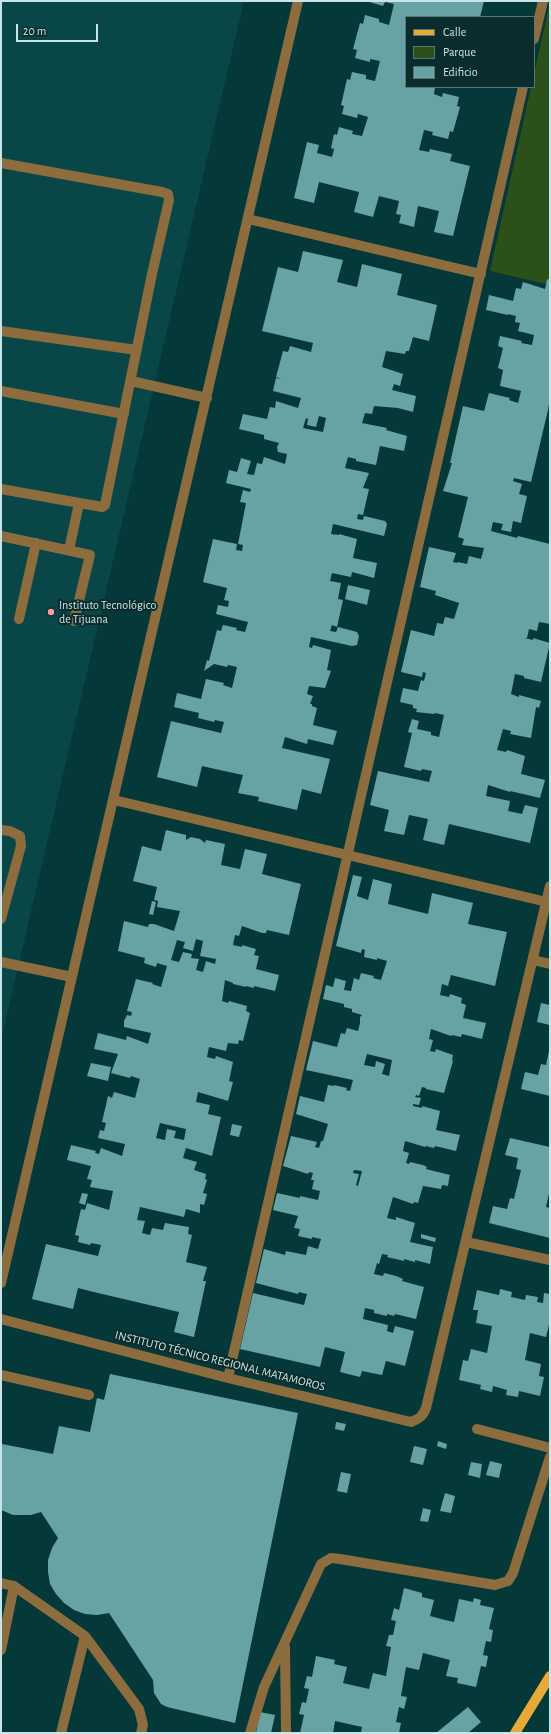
<!DOCTYPE html>
<meta charset="utf-8">
<style>
body{margin:0}
#map{position:relative;width:551px;height:1734px;overflow:hidden;background:#053839;font-family:"Alegreya Sans",sans-serif}
canvas{display:block}
.frame{position:absolute;inset:0;border:2px solid #c7e5e5;pointer-events:none}
.legend{position:absolute;left:405px;top:16px;width:130px;height:72px;box-sizing:border-box;background:#0b2c2c;border:1px solid #567676;margin:0;padding:5px 7px;list-style:none;font-size:12px;color:#c7e5e5}
.legend li{display:flex;align-items:center;gap:8px;height:20px}
.legend b{width:20px;border:1px solid #567676}
.scale{position:absolute;left:16px;top:24px;width:82px;height:18px;box-sizing:border-box;border:2px solid #c7e5e5;border-top:0;padding-left:5px;font-size:12px;line-height:14px;white-space:nowrap;color:#c7e5e5;-webkit-text-stroke:3px #0b2c2c;paint-order:stroke}
</style>
<div id="map">
<canvas width="551" height="1734"></canvas>
<div class="frame"></div>
<ul class="legend">
<li><b style="height:5px;background:#e9a83a"></b>Calle</li>
<li><b style="height:11px;background:#2c5019"></b>Parque</li>
<li><b style="height:11px;background:#67a3a4"></b>Edificio</li>
</ul>
<div class="scale">20 m</div>
</div>
<script>
const ctx = document.querySelector('canvas').getContext('2d');
ctx.lineJoin = 'round';
function fillPath(path, color) { ctx.fillStyle = color; ctx.fill(path, 'evenodd'); }
function strokePath(path, color, width, dash) { ctx.strokeStyle = color; ctx.lineWidth = width; ctx.lineCap = dash ? 'butt' : 'round'; ctx.setLineDash(dash || []); ctx.stroke(path); }
function label(font, color, halo, rows, align = 'center') {
  ctx.font = font + ' "Alegreya Sans",sans-serif'; ctx.lineWidth = 4; ctx.setLineDash([]); ctx.textBaseline = 'middle'; ctx.strokeStyle = halo; ctx.fillStyle = color; for (const [text, x, y, turn = 0] of rows) {
    ctx.save(); ctx.translate(x, y); ctx.rotate((+turn || 0) * Math.PI / 180); ctx.textAlign = isNaN(turn) ? turn : align; if (halo) ctx.strokeText(text, 0, 0); ctx.fillText(text, 0, 0); ctx.restore();
  }
}
const built = new Path2D(`
 M1 1H244L1 1040Z`);
const green = new Path2D(`
 M550 2V285L490 271 531 87H534V74Z`);
const building = new Path2D(`
 M366 1H484L480 17H406V87H435L434 94 442 97 443 93 459 97 457 106 460 107 453 132 450 131 448 139 432 135 433 132 424 130 419 150 429 152 430 149 452 154 450 161 470 166 453 236 434 232 439 211 418 206 414 227 399 223 401 215 396 214 399 201 379 196 373 217 354 212 359 192 319 182 314 203 294 198 307 142 319 145 317 153 332 157 334 149 331 148 334 134 337 135 339 127 353 131 352 134 362 136 368 117 358 114 357 118 342 114 344 106 341 105 347 79 350 80 352 72 366 75V79L375 81 380 61 370 59V62L355 58 357 50 353 49 360 23 363 24 365 15 379 19V22L389 25 394 4 385 2 383 6Z
 M303 251 343 260 337 282 357 287 362 264 402 274 397 295 437 305 429 341 413 337 409 351H406L405 354 386 351 382 367 403 374 400 386 394 384 392 390 416 396 413 412 398 408 374 406 372 414 365 413 362 423 387 428 386 430 407 436 404 451 380 446 376 465 356 461V459L348 457 345 468 369 473 363 488 369 489 363 515 358 514 357 519 363 520 364 516 385 521 387 524 384 536 333 524 331 534 339 535V534L357 539 353 558 377 563 374 578 352 572 351 577 332 573 330 581 341 583 338 599 343 600 337 627 332 625 330 631 336 632 338 627 357 632 359 636 357 645 352 646 311 637 309 647 312 648 313 645 331 650 327 670 331 671 325 688 309 686 307 694 313 696 310 704H312V706L317 708 313 725 337 731 333 745 308 739 307 744 285 737 282 748 330 759 321 794 302 789 297 810 258 801 259 797 238 793 243 775 224 771 202 766 197 787 157 777 171 721 221 733 224 722 215 720 214 722 198 718 199 713 174 707 177 693 201 699 206 679 224 683 223 685 232 688 237 667 228 665 227 667 214 664 204 671 207 660 209 661 217 630 221 631 223 625 237 628 236 630 245 632 248 622 216 614 218 605 228 607 229 601 224 600 227 588 203 582 213 539 237 544 236 550 242 551 243 545 238 544 246 503 240 502 243 490 250 492 251 489 226 483 229 470 237 472 241 458 251 461 247 474 254 475 257 463 262 464 264 457 285 464 287 454 278 452 277 447 279 443 264 439V435L239 429 243 414 267 419 270 407 275 408 276 401 298 408 301 398 273 391 276 378 281 379 276 377 283 351 288 352 290 346 311 352 313 343 262 331 278 267 298 272ZM319 416 326 418 323 432 303 428 306 418 308 419 307 425 316 427Z
 M547 279 550 280V398L548 410 531 482 514 478 513 481 522 484 519 494 527 496 521 523 513 521 511 532 501 530 503 524 493 522 491 531 517 538 518 536 550 544V624L539 622 537 631 529 629 527 638H524L533 640V638L550 643 541 682 524 678V676L515 674 511 694 519 697V695L541 701 539 708 536 707 531 738 510 734 511 731 503 729 497 750 506 752 507 750 525 756 521 774 545 780 540 798 510 791V792L488 785 486 796 510 801 508 811 522 814 525 805 538 808 530 843 449 824 444 845 423 840 428 819 409 815 404 835 384 831 389 810 370 805 378 771 429 782 432 771 422 769 421 771 404 767 412 733 408 732 412 719 419 721 417 729 431 732V735L439 737 444 715 435 713 434 714 416 712 417 709 413 708V705L400 702 403 688 418 691 421 680 424 681 426 673 423 672 422 677 401 672 411 630 434 636 437 623 443 624 445 617 454 619 459 603 435 595 436 591 420 587 429 547 456 553 453 562 457 563 458 562 467 564 469 556 481 559 484 548 462 545 464 539 458 537 468 497 443 491 452 463H450L463 406 484 411 489 393 510 398 509 400 518 403 521 391 500 386 503 370 498 368 503 348 498 346 500 336 522 341 521 343 532 345 534 335 518 331 520 323 515 322 516 316 508 314V315L486 310 489 295 513 301 516 288 521 289 523 282 545 289Z
 M348 585 370 590 367 605 345 599Z
 M166 830 186 835V840L191 837 200 839 205 843 206 840 225 844 221 865 240 869 245 849 267 854 262 874 301 884 289 935 267 930 266 933H262L242 926 239 936 235 935 233 945 242 947V945L256 949 254 955 259 956 256 969 279 975 275 991 254 986V988L246 986V987L233 984V983L225 980 222 1001 228 1003 229 1001 247 1006 246 1011 250 1013 243 1041 239 1040 238 1044 228 1043 226 1051 209 1047 207 1057 215 1059 216 1056 233 1062 229 1081 233 1082 228 1101 198 1092 196 1102 210 1105 208 1114 221 1117 212 1156 186 1148 183 1158 197 1162 194 1170 206 1174 205 1179 207 1180 203 1193 207 1194 204 1205 200 1204V1213L186 1209 184 1217 140 1207 137 1220 145 1221 142 1233 150 1235 152 1228 163 1230 165 1223 189 1227 188 1234 192 1235 186 1262 207 1267 203 1281H206L194 1337 174 1332 179 1312 98 1293 78 1288 73 1309 32 1299 46 1244 98 1256 101 1245 91 1243 90 1245 78 1242 79 1236 75 1235 81 1209 85 1210 87 1203 109 1210 113 1191 90 1187 92 1180 87 1179 91 1166 67 1160 71 1145 96 1151 95 1153 99 1154 101 1148 122 1156 125 1144 98 1138 100 1130 104 1131 106 1123 102 1122 108 1096 112 1098 114 1092 135 1098 140 1079 131 1076 130 1078 111 1073 118 1054 94 1049 98 1033 126 1040 127 1036 148 1044 151 1033 124 1027V1021L127 1015 131 1016 132 1012 127 1011 136 979 153 983 152 984 161 987 167 966 157 963 156 967 144 963 145 958 118 951 124 921 148 927 149 924H154L174 931 180 911 157 907 158 901 154 900 157 887 133 881 142 846 161 851ZM196 939 203 941 200 956 216 959 215 964 206 961 203 972 196 970 199 959 191 958 192 954 183 952 179 962 171 960 177 940 185 942 183 948 193 951ZM160 1123 186 1129 184 1140 174 1138 176 1131 167 1129 165 1140 156 1138Z
 M353 875 362 877 357 896 368 900 373 879 392 884 388 904 428 914 432 893 473 903 468 924 507 932 495 986 451 975 448 986 442 984 440 995 449 997 450 994 462 998 461 1003 466 1005 463 1018 486 1023 482 1039 462 1034 461 1037 452 1035 451 1036 431 1029 429 1039 433 1040 430 1051 435 1052 436 1049 453 1055 452 1060 453 1061 444 1093 426 1089V1088L422 1087 419 1096 416 1095 415 1097 421 1098 419 1105 413 1104V1106L422 1108V1106L440 1111 436 1130 460 1135 456 1151 435 1146 434 1148 426 1146 425 1147 405 1141 403 1151 409 1153 406 1163 409 1164 410 1162 423 1165 427 1167 426 1169 450 1175 449 1179 448 1186 442 1185 441 1189 423 1186 418 1203 414 1202 413 1204 393 1197 387 1218 396 1220V1217L415 1223 410 1242 433 1247 430 1264 415 1260V1262L404 1259V1261L387 1257 388 1255 382 1254 379 1264 377 1263 374 1274 383 1276 384 1273 396 1276 403 1279 402 1281 424 1287 416 1319 395 1314 394 1316 387 1314V1316L374 1313V1310L365 1308 363 1319 388 1325 387 1331 393 1333 395 1326 414 1331 405 1366 386 1361 382 1375 362 1371 360 1377 340 1372 345 1352 325 1347 320 1367 240 1349 253 1293 304 1305 307 1294 299 1292 298 1294 256 1283 264 1249 285 1255 286 1251 306 1255 308 1246 318 1249 321 1239 312 1237V1239L298 1236 300 1229 294 1228 298 1216 273 1210 277 1193 300 1198V1196L318 1200 320 1191 312 1189 314 1180H311L313 1173 309 1172 308 1174 283 1166 291 1136 317 1142 315 1147 319 1148 321 1141H323L328 1124 296 1114 300 1096 324 1102 328 1085 334 1086V1085L347 1088 346 1090 350 1091 353 1080 306 1070 313 1041 337 1047 341 1033 345 1034 347 1028 358 1031 360 1023V1017L362 1015 352 1012V1009L344 1007V1004L323 999 326 985 333 987 335 978 346 981 344 990 351 991 354 978 359 980 361 973 374 976 373 978 381 980 387 961 377 958V960L364 957 365 950 362 949 361 953 336 946ZM367 1054 392 1060 389 1076 382 1074 385 1064 376 1061 375 1067 364 1065ZM354 1170 362 1171 358 1186 356 1185 359 1174 353 1173Z
 M152 901 156 902 153 915 149 914Z
 M541 1003 550 1005V1025L537 1022Z
 M549 1051 550 1096 521 1089 525 1072 538 1075 541 1064 546 1065Z
 M91 1063 111 1067 108 1081 87 1076Z
 M232 1124 242 1126 239 1137 230 1135Z
 M510 1138 550 1147V1189L546 1207 550 1208V1238L489 1223 493 1206 507 1209 510 1198 514 1199 521 1170 516 1169 518 1158 505 1155Z
 M82 1193 88 1194 85 1205 79 1203Z
 M421 1234 436 1238 435 1242 421 1238Z
 M500 1289 512 1292 511 1297 525 1300 526 1295 538 1297 537 1302 543 1303 544 1293 550 1294V1325H549L546 1337 530 1333 525 1360 541 1364 539 1376 544 1377 540 1396 519 1391 518 1397 506 1395 507 1390 493 1386 492 1392 480 1389 481 1385 459 1380 463 1360 468 1361 471 1349 487 1353 492 1326 476 1323 478 1310H473L477 1290 499 1295Z
 M110 1374 298 1413 235 1723 167 1707 161 1704 154 1693 153 1680 109 1613 97 1615 85 1614 74 1610 64 1603 56 1594 50 1584 48 1572V1560L52 1548 58 1538 41 1512 31 1515H13L1 1510 2 1444 53 1454 59 1426 90 1432 97 1398 104 1400Z
 M336 1422 346 1424 344 1431 335 1429Z
 M438 1441 447 1444 446 1449 437 1446Z
 M414 1446 427 1449 423 1465 410 1462Z
 M490 1461 502 1464 499 1478 486 1475Z
 M471 1462 482 1464 480 1478 468 1475Z
 M341 1472 351 1474 347 1493 337 1491Z
 M445 1493 455 1496 451 1513 440 1511Z
 M423 1508 431 1510 428 1522 420 1521Z
 M404 1588 422 1593V1597L434 1600 430 1616 445 1620 454 1622 459 1599 473 1602 474 1598 481 1600 480 1605 494 1608 489 1629 493 1630 491 1642 486 1641 483 1655 488 1656 486 1667 481 1666 476 1687 457 1683 458 1678 446 1676 450 1660 423 1653 419 1670 406 1667 401 1696 407 1697 404 1709 399 1707 396 1722 401 1723 399 1733H361L362 1727 335 1721 333 1733H300L304 1715 299 1714 302 1702 306 1703 309 1689 304 1688 307 1676 312 1677 316 1656 335 1660 334 1664 347 1667 343 1683 369 1689 373 1673 386 1676 391 1647 386 1646 389 1635H393L396 1621 391 1620 394 1608 399 1610Z
 M468 1707 481 1722 468 1733H436Z
 M260 1712 275 1715 271 1733H256Z`);
const minor = new Path2D(`
 M534 39 543 1
 M1 163 162 192 168 194 169 200 152 274 105 505 102 507 1 489
 M248 219 481 274
 M1 331 137 350
 M131 381 207 398
 M1 391 124 414
 M1 536 90 555 74 621
 M69 550 79 503
 M19 619 36 543
 M114 800 547 902
 M1 830 10 831 20 836 21 846 1 919
 M533 960 550 964
 M1 962 72 977
 M466 1242 550 1260
 M1 1283 298 1
 M1 1319 228 1378 411 1422C419 1419 423 1416 426 1408L550 886
 M1 1375 89 1395
 M228 1378 523 87
 M477 1429 550 1448
 M1 1583 14 1586 85 1636 139 1709 143 1725 141 1733
 M285 1647 286 1733
 M1 1650 14 1586
 M61 1733 85 1636
 M250 1733 264 1687 321 1564 331 1558 340 1559 495 1585 508 1581 513 1573 550 1457`);
const major = new Path2D(`
 M515 1733 550 1676`);
const markers = [
 [51,612,4,"#f49b9f"]
];
const poiNames = [
 ["Instituto Tecnológico",59,605],
 ["de Tijuana",59,619]
];
const streetNames = [
 ["INSTITUTO TÉCNICO REGIONAL MATAMOROS",220,1361,14]
];
fillPath(built, '#084647');
fillPath(green, '#2c5019');
fillPath(building, '#67a3a4');
strokePath(minor, '#8d6d3e', 10);
strokePath(major, '#e9a83a', 10);
for (const [x, y, r, color] of markers) { const dot = new Path2D(); dot.arc(x, y, r, 0, 2 * Math.PI); ctx.fillStyle = color; ctx.fill(dot); strokePath(dot, '#0b2c2c', 1.5); }
label('12px', '#c7e5e5', '#0b2c2c', poiNames, 'left');
label('12px', '#c7e5e5', '#0b2c2c', streetNames);
</script>
